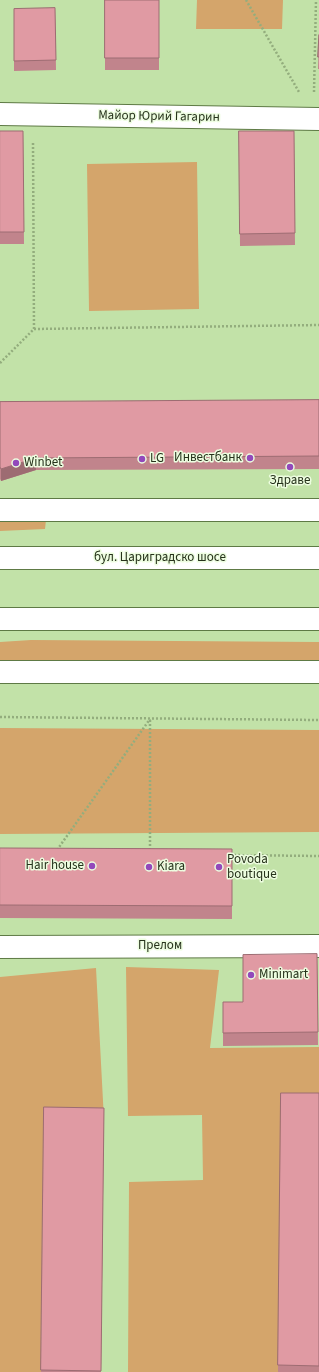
<!DOCTYPE html>
<meta charset="utf-8">
<style>
body{margin:0}
canvas{display:block;background:#c2e2a8}
</style>
<canvas width="319" height="1372"></canvas>
<script>
const ctx = document.querySelector('canvas').getContext('2d');
ctx.lineJoin = 'round';
function fillPath(path, color) { ctx.fillStyle = color; ctx.fill(path, 'evenodd'); }
function strokePath(path, color, width, dash) { ctx.strokeStyle = color; ctx.lineWidth = width; ctx.lineCap = dash ? 'butt' : 'round'; ctx.setLineDash(dash || []); ctx.stroke(path); }
function label(font, color, halo, rows, align = 'center') {
  ctx.font = font + ' "Source Sans 3",sans-serif'; ctx.lineWidth = 3; ctx.setLineDash([]); ctx.textBaseline = 'middle'; ctx.strokeStyle = halo; ctx.fillStyle = color; for (const [text, x, y, turn = 0] of rows) {
    ctx.save(); ctx.translate(x, y); ctx.rotate((+turn || 0) * Math.PI / 180); ctx.textAlign = isNaN(turn) ? turn : align; if (halo) ctx.strokeText(text, 0, 0); ctx.fillText(text, 0, 0); ctx.restore();
  }
}
const green = new Path2D(`
 M197 0H283L282 29H196Z
 M197 162 199 309 89 311 87 164Z
 M46 520 45 529 0 531V521Z
 M31 640 319 642V662L0 661V642Z
 M0 728 319 730V832L0 834Z
 M126 967 219 970 210 1048 319 1047V1105L278 1372H128L129 1182 203 1180 202 1115 128 1116Z
 M96 968 104 1120H44L41 1372H0V977Z`);
const path = new Path2D(`
 M246 0 299 92
 M314 92 316 0
 M34 329 319 325
 M0 363 34 329 33 142
 M0 717 319 720
 M57 850 150 719
 M150 850V719
 M230 855 319 856`);
const street = new Path2D(`
 M0 114 319 119
 M0 510H319
 M0 672H319
 M0 947 319 946`);
const highway = new Path2D(`
 M0 558H319
 M0 619H319`);
const wall = new Path2D(`
 M105 0H159V70H105Z
 M55 8 56 70 14 71V9Z
 M319 35V69H318Z
 M0 131H23L24 244H0Z
 M239 131H294L295 245 240 246Z
 M319 400V469L36 470 1 481 0 479V402Z
 M0 848 232 849V919L0 918Z
 M317 954 318 1045 223 1046V1002H243Z
 M281 1093H319V1372H278Z
 M44 1107 104 1108 101 1372H41Z`);
const shadedWall = new Path2D(`
 M36 458V470L1 481V469Z`);
const building = new Path2D(`
 M105 0H159V58H105Z
 M55 8 56 60 14 61V9Z
 M319 35V57H318Z
 M0 131H23L24 232H0Z
 M239 131H294L295 233 240 234Z
 M319 400V456L36 458 1 469 0 467V402Z
 M0 848 232 849V906L0 905Z
 M317 954 318 1032 223 1033V1002H243V955Z
 M281 1093H319V1366L278 1365Z
 M44 1107 104 1108 101 1371 41 1370Z`);
const markers = [
 [250,458,4,"#9249bb"],
 [142,459,4,"#9249bb"],
 [16,463,4,"#9249bb"],
 [290,467,4,"#9249bb"],
 [92,866,4,"#9249bb"],
 [149,867,4,"#9249bb"],
 [219,867,4,"#9249bb"],
 [251,975,4,"#9249bb"]
];
const streetNames = [
 ["Майор Юрий Гагарин",159,117,1],
 ["бул. Цариградско шосе",160,558],
 ["Прелом",160,946]
];
const poiNames = [
 ["Инвестбанк",242,458,"right"],
 ["LG",150,459],
 ["Winbet",24,463],
 ["Здраве",290,481,"center"],
 ["Povoda",227,860],
 ["boutique",227,875],
 ["Hair house",84,866,"right"],
 ["Kiara",157,867],
 ["Minimart",259,975]
];
fillPath(green, '#d4a56b');
strokePath(street, '#5e7a45', 24);
strokePath(highway, '#5e7a45', 24);
strokePath(path, '#93ad7d', 2.5, [2, 2]);
strokePath(street, '#fff', 22);
strokePath(highway, '#fff', 22);
fillPath(wall, '#c1848c');
fillPath(shadedWall, '#9d6c72');
fillPath(building, '#e09aa3');
strokePath(building, '#9d6c72', 1);
for (const [x, y, r, color] of markers) { const dot = new Path2D(); dot.arc(x, y, r, 0, 2 * Math.PI); ctx.fillStyle = color; ctx.fill(dot); strokePath(dot, '#edfde0', 1.5); }
label('13px', '#26321b', '#edfde0', streetNames);
label('13px', '#26321b', '#edfde0', poiNames, 'left');
</script>
